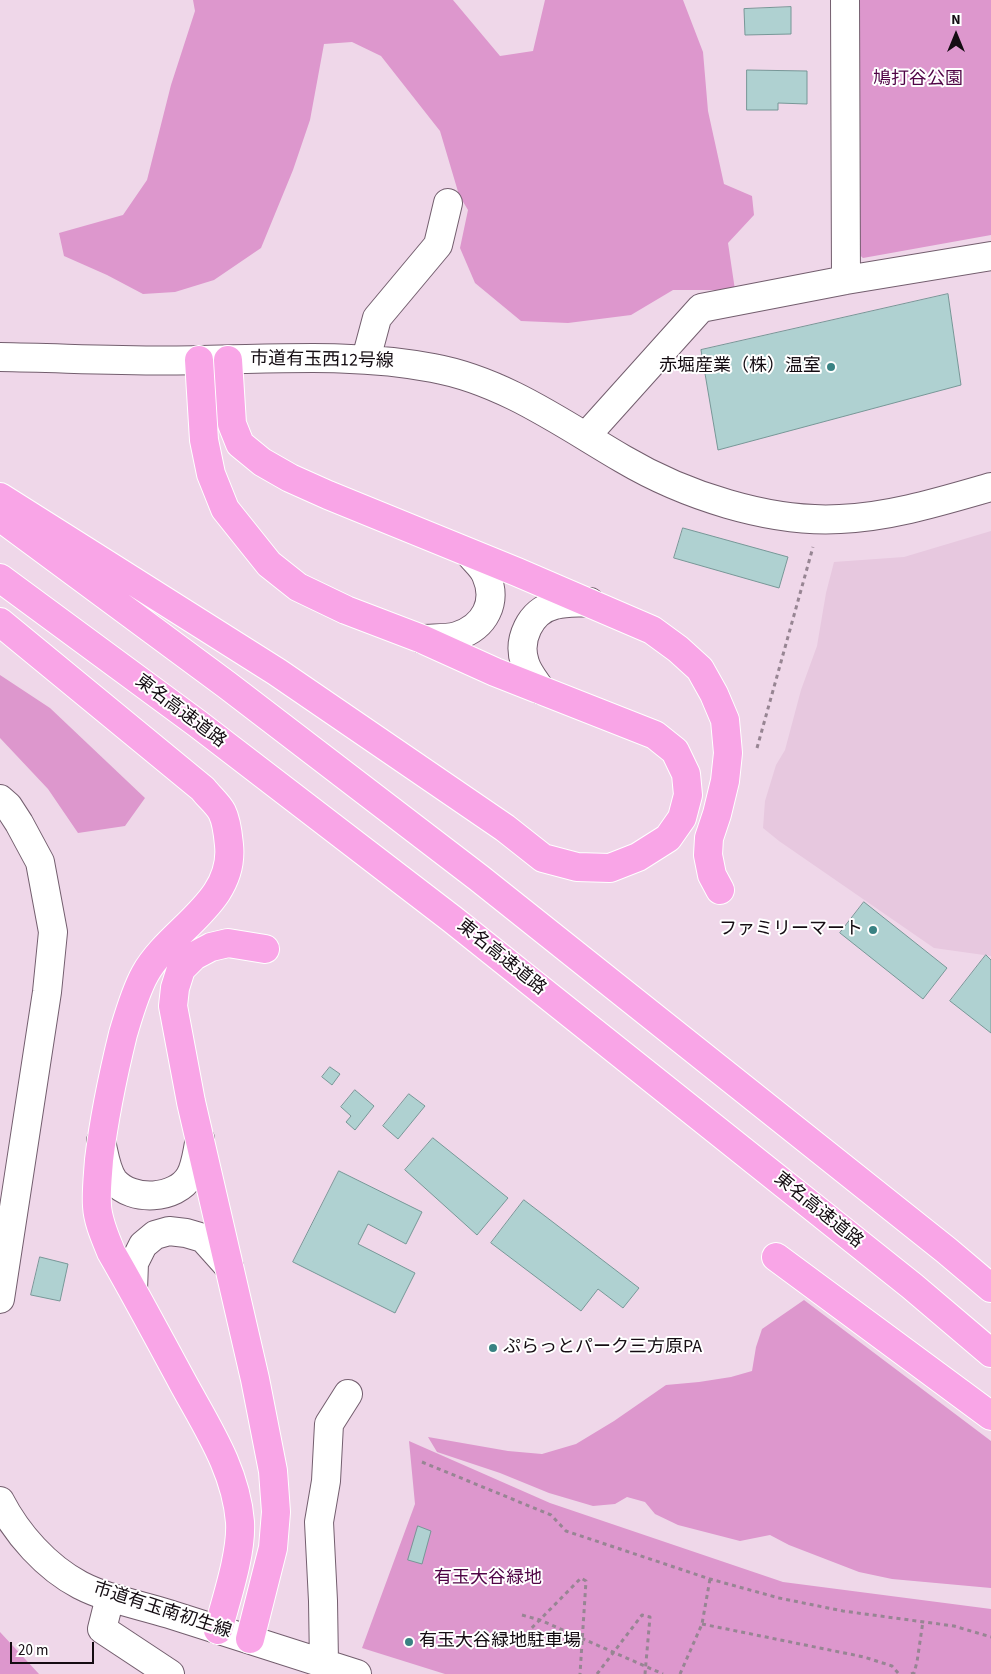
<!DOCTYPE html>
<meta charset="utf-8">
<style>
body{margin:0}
#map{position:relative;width:991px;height:1674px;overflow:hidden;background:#efd7e9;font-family:"Source Sans 3",sans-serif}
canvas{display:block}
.north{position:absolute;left:931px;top:10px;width:50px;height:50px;-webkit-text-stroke:4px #fff;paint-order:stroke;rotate:0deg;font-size:14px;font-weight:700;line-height:20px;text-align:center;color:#140c12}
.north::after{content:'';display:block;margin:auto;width:18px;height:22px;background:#140c12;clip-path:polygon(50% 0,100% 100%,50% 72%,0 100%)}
.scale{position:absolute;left:10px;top:1642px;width:84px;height:22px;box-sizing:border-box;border:2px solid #140c12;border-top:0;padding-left:6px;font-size:15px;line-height:18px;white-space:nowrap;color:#140c12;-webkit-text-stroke:4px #fff;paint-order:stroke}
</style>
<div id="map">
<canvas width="991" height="1674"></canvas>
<div class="north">N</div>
<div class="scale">20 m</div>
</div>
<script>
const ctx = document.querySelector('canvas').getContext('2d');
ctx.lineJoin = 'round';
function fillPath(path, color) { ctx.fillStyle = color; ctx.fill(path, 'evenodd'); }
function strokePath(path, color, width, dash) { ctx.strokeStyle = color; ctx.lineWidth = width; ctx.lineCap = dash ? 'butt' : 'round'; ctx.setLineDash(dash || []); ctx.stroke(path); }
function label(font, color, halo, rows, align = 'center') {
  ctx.font = font + ' "Source Sans 3","Noto Sans JP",sans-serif'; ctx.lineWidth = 4; ctx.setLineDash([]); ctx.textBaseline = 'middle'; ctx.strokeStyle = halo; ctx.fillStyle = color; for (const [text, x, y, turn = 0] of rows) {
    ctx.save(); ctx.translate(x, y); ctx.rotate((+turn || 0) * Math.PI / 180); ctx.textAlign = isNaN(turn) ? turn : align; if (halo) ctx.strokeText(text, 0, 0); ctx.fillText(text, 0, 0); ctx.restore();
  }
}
const built = new Path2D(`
 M991 531V956L934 948 779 841 763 828 765 801 776 765 785 750 801 690 817 646 826 593 834 562 904 557Z`);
const green = new Path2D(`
 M193 0H453L500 56 533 51 545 0H683L703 52 708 111 724 184 752 196 754 215 728 243 735 290H673L631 315 568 323 521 321 475 283 460 248 468 210 459 195 440 131 381 56 352 42 324 44 310 120 293 170 261 248 214 280 175 292 143 294 107 275 64 256 59 233 123 215 147 180 171 85 195 11Z
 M842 0H991V235L863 258 848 245Z
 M0 675 50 708 145 798 125 826 78 833 48 789 0 738Z
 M804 1300 991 1441V1588L892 1579 859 1572 789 1545 770 1535 740 1541 678 1525 655 1514 645 1502 627 1497 615 1504 593 1506 549 1493 500 1473 437 1452 428 1437 508 1451 542 1454 576 1444 614 1421 666 1385 699 1382 731 1377 752 1371 756 1347 762 1329Z
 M409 1441 550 1503 783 1582 991 1609V1674H445L362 1648 415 1504Z
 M0 1632 39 1674H0Z`);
const building = new Path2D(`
 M791 7V34L745 35 744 9Z
 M747 70 807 71V104L778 103V110H747Z
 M948 294 961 385 718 450 701 350Z
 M683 528 788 557 779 588 674 558Z
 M864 902 947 968 923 999 840 933Z
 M986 955 991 960V1033L950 1001Z
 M330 1067 340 1074 332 1085 322 1077Z
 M355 1090 374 1106 355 1130 346 1122 351 1116 341 1107Z
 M409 1094 425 1106 398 1139 383 1126Z
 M433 1138 508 1198 477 1235 405 1170Z
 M339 1171 422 1212 406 1244 368 1224 358 1244 415 1273 395 1313 293 1262Z
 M524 1200 639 1288 623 1308 598 1289 581 1311 491 1243Z
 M40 1257 68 1264 60 1301 31 1295Z
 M418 1526 431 1531 422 1564 408 1560Z`);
const path = new Path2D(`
 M757 748 813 547
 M422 1462 551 1515 566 1531 710 1579 779 1598 843 1611 954 1626 991 1637
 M522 1615 540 1620 663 1674
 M702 1624 864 1657 892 1666 899 1674
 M515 1645 581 1578 586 1581 580 1674
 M597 1674 642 1615 650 1617 645 1674
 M680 1674 702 1624 710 1579
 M911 1674 914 1673 917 1662 923 1621`);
const minor = new Path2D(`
 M845 0 846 280
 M0 357C67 358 135 362 202 360 279 359 357 353 433 368 504 381 563 424 623 459 684 495 769 523 840 519 891 517 942 501 991 487
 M366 359 377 318 438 245 448 203
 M586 436 701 308 846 280 991 256
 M422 639C433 638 447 639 457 636 485 627 498 602 486 575 483 567 474 560 469 553
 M541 690C536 682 528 673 525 663 517 640 530 611 555 605 565 602 579 603 590 602
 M0 799 8 806 19 823 40 862 53 932 47 992 0 1299
 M101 1141C104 1153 106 1171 114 1181 132 1202 176 1200 190 1176 196 1166 197 1151 200 1139
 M133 1290 134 1263 143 1245 155 1235 169 1231 186 1233 203 1238 229 1267
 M0 1501C17 1534 46 1567 80 1585 107 1599 140 1605 169 1614 232 1634 294 1654 357 1674
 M110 1597 102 1629 170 1674
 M324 1663 323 1601 319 1522 326 1481 329 1424 348 1394`);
const highway = new Path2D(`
 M228 360 232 424 240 444 262 462 290 478 328 495 517 572 652 630 678 649 700 669 714 694 725 720 728 753 725 781 717 814 709 838 708 855 712 875 720 890
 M0 497 277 672 505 828 543 858 577 867 610 868 638 857 668 838 682 818 688 795 686 774 675 751 655 735 495 672 422 639 346 610 298 587 269 564 225 509 211 474 204 440 199 360
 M0 517 227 685 479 878 946 1250 991 1288
 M0 578 198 724 452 919 912 1286 991 1353
 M0 622 203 789C208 796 218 804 222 812 227 822 228 835 229 845 235 903 170 929 145 974 135 992 129 1014 123 1034 113 1075 104 1118 99 1160 98 1175 96 1191 97 1206 98 1222 105 1237 111 1252 136 1295 159 1339 183 1383 207 1427 236 1470 240 1522 242 1553 226 1600 218 1630
 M776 1257 991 1416
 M250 1639 273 1548 276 1512 273 1471 255 1379 191 1102 173 1006 175 988 181 969 194 956 211 947 228 943 265 949`);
const markers = [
 [831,367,5,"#398283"],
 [873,930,5,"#398283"],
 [493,1348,5,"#398283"],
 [409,1642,5,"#398283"]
];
const parkNames = [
 ["鳩打谷公園",918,80],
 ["有玉大谷緑地",488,1579]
];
const streetNames = [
 ["市道有玉西12号線",322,361,1],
 ["東名高速道路",180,712,37],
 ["東名高速道路",501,958,39],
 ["東名高速道路",818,1211,39],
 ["市道有玉南初生線",162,1611,18]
];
const poiNames = [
 ["赤堀産業（株）温室",821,367],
 ["ファミリーマート",863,930],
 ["ぷらっとパーク三方原PA",503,1348,"left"],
 ["有玉大谷緑地駐車場",419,1642,"left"]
];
fillPath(built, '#e7c8df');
fillPath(green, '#dd97cd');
fillPath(building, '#afd1d1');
strokePath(building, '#779797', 1);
strokePath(minor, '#735e6e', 30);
strokePath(highway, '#fff', 30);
strokePath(path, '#978593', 3, [4, 4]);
strokePath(minor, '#fff', 28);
strokePath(highway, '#f9a5e7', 28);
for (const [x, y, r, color] of markers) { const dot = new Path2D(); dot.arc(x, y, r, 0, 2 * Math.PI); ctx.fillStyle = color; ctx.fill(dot); strokePath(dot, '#fff', 2); }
label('18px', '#500446', '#fff', parkNames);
label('18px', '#140c12', '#fff', streetNames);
label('18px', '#140c12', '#fff', poiNames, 'right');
</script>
